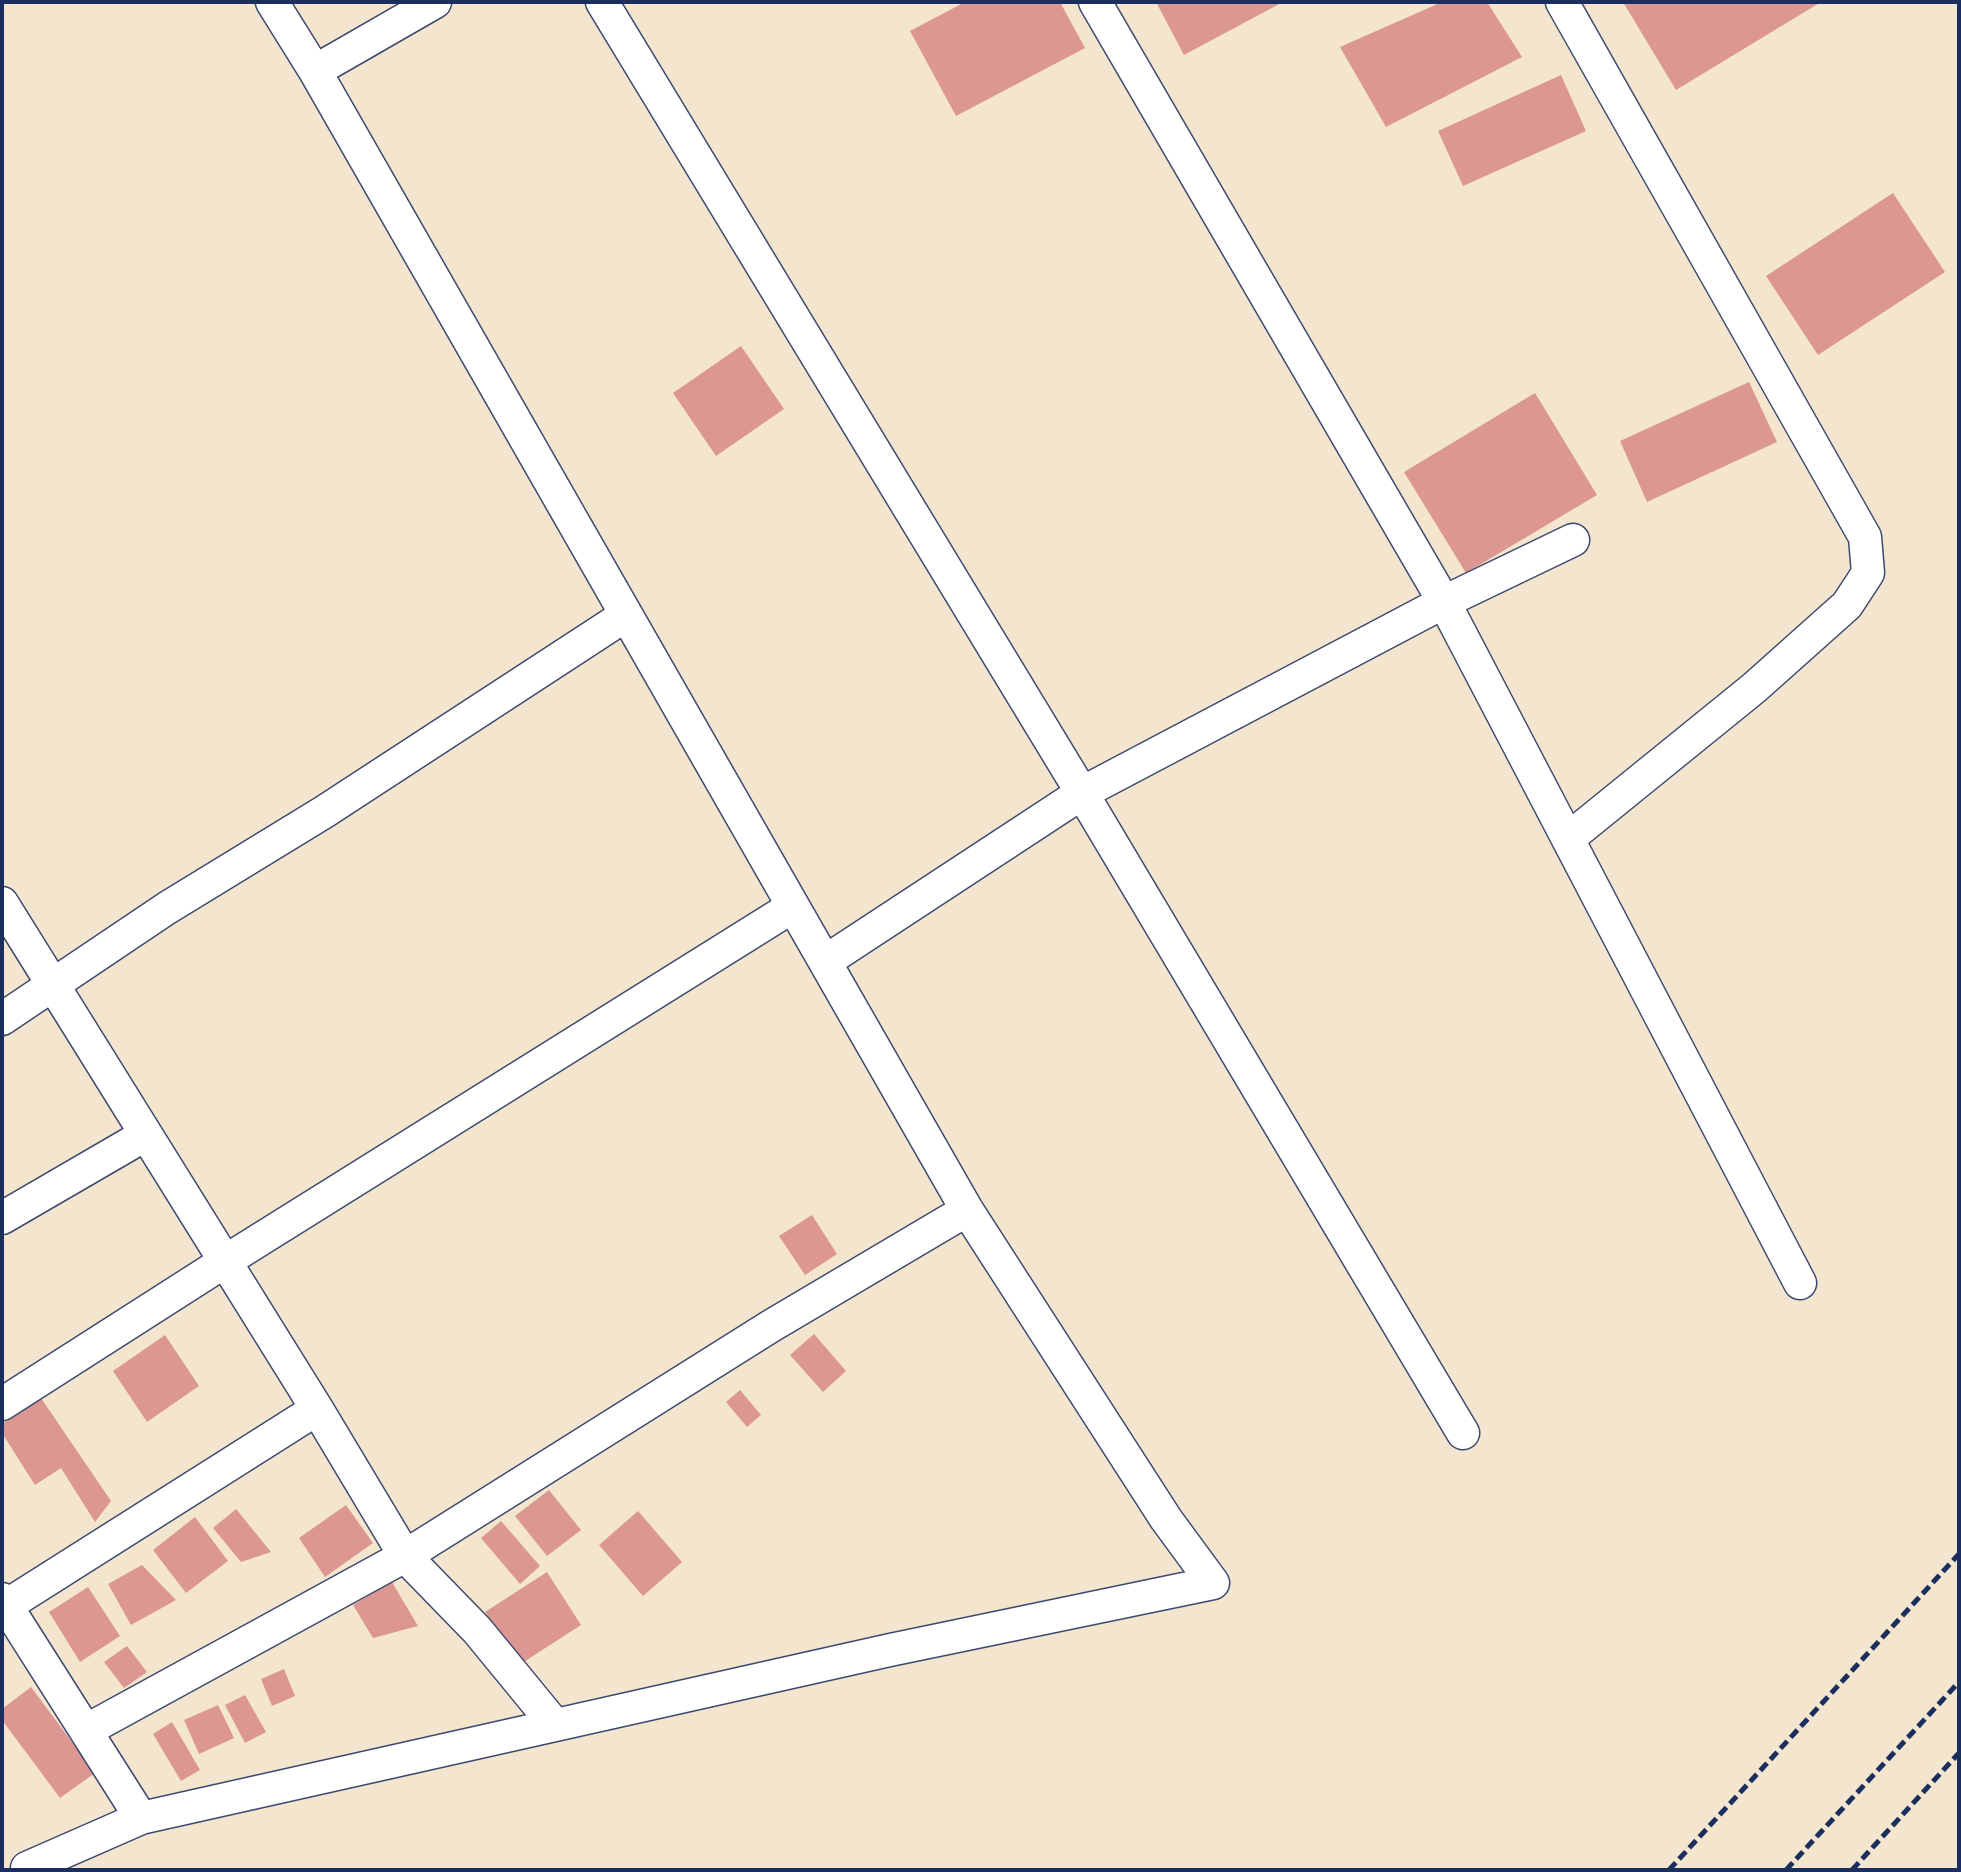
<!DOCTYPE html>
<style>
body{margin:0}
#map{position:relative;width:1961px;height:1872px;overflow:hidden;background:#f4e5ce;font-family:Mynerve,sans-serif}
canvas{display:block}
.frame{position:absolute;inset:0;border:4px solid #1b2f5e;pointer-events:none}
</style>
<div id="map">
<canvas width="1961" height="1872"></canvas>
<div class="frame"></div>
</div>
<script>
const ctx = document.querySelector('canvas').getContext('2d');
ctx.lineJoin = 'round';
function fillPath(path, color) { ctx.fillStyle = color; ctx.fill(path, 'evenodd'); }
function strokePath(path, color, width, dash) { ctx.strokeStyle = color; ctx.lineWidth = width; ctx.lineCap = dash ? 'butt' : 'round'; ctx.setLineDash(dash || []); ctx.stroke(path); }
const building = new Path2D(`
 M965 2H1060L1085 48 956 116 910 31Z
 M1156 2H1283L1184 55Z
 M1442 2H1487L1522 57 1386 127 1340 47Z
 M1623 2H1821L1676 90Z
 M1561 75 1586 131 1463 186 1438 131Z
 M1893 193 1945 272 1818 355 1766 276Z
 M741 346 784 409 716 456 673 393Z
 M1749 382 1777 442 1647 502 1620 441Z
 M1535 393 1597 495 1466 573 1404 472Z
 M812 1215 837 1254 805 1275 779 1236Z
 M814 1334 846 1371 823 1392 790 1355Z
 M165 1335 199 1386 147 1422 113 1371Z
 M740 1390 761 1415 747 1427 726 1402Z
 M41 1398 111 1501 95 1522 61 1468 35 1485 2 1433V1424Z
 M549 1490 581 1530 547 1556 515 1516Z
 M346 1505 373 1543 325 1577 299 1538Z
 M236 1509 271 1552 241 1562 213 1528Z
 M638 1511 682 1562 643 1596 599 1545Z
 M195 1517 228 1561 186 1593 153 1550Z
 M501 1521 540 1566 520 1584 481 1538Z
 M142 1565 176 1600 131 1625 108 1584Z
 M547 1572 581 1625 519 1665 485 1612Z
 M392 1582 418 1626 373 1638 353 1605Z
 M88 1587 120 1636 80 1662 49 1612Z
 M127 1646 147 1672 124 1688 104 1662Z
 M284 1669 295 1696 272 1706 261 1679Z
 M31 1687 95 1773 60 1798 2 1720V1709Z
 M245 1695 266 1732 245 1743 225 1705Z
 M218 1705 234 1738 199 1754 184 1720Z
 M172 1722 200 1770 181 1781 153 1734Z`);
const street = new Path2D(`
 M602 2 1082 793 1463 1433
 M1095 2 1444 602 1800 1283
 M1562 2 1865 537 1868 573 1847 605 1754 688 1569 838
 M315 71 435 2
 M2 903 317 1409 405 1556 477 1630 555 1725
 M826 961 1082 793 1444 602 1573 540
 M2 1019 167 908 324 812 626 615
 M2 1218 145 1135
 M2 1404 224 1262 792 907
 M2 1599 141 1818
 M6 1606 317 1409
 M87 1730 405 1556 771 1326 967 1210
 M27 1868 141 1818 890 1650 1213 1583 1166 1519 967 1210 315 71 272 2`);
const rail = new Path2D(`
 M1669 1870 1959 1554
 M1786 1870 1959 1682
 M1852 1870 1959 1753`);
fillPath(building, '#dc9793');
strokePath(street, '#3c4a6f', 35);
strokePath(street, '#fff', 32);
strokePath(rail, '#1b2f5e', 5, [10, 5]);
</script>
